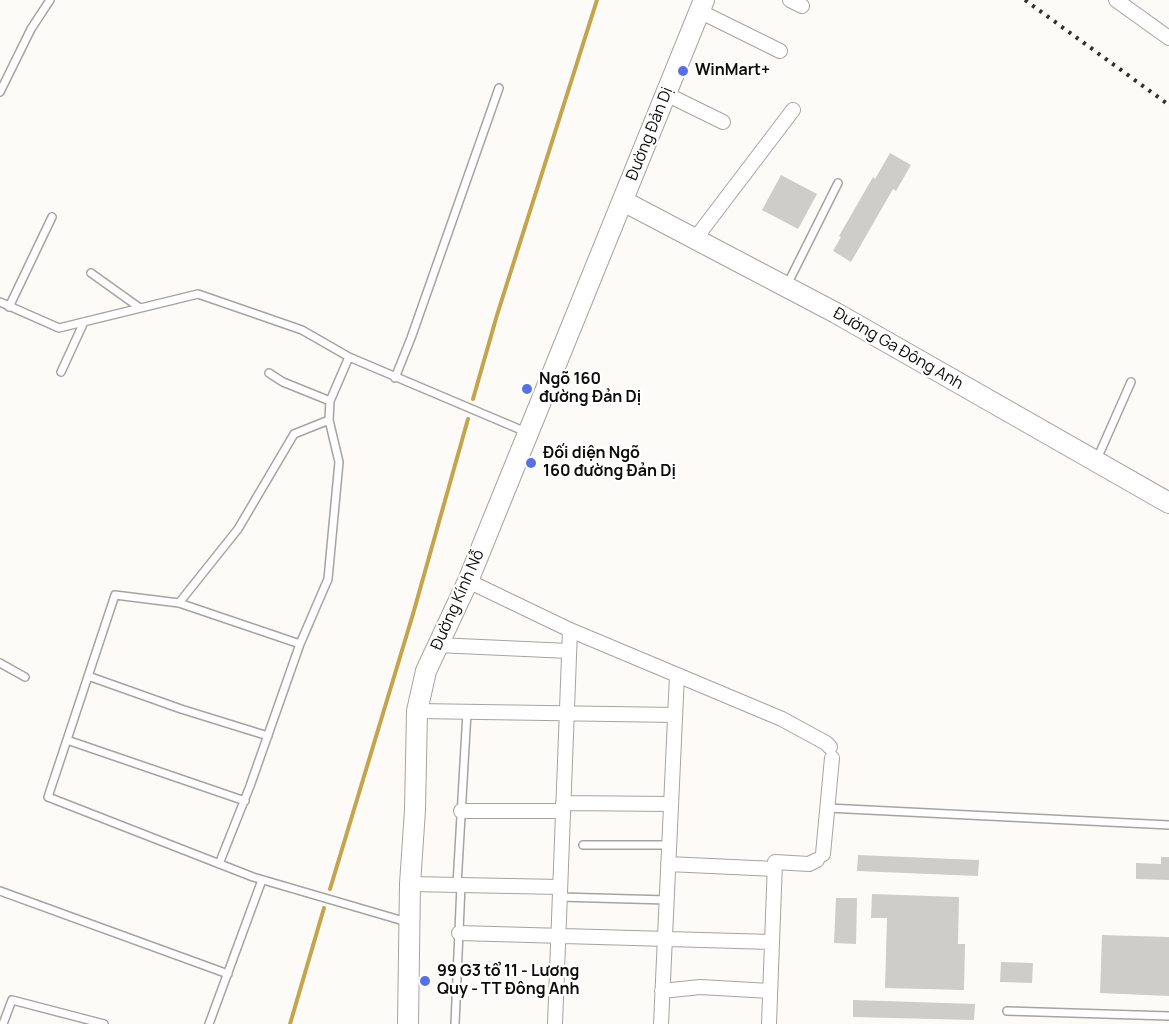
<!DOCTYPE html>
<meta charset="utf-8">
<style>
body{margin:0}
canvas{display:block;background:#fdfbf7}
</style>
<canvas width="1169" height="1024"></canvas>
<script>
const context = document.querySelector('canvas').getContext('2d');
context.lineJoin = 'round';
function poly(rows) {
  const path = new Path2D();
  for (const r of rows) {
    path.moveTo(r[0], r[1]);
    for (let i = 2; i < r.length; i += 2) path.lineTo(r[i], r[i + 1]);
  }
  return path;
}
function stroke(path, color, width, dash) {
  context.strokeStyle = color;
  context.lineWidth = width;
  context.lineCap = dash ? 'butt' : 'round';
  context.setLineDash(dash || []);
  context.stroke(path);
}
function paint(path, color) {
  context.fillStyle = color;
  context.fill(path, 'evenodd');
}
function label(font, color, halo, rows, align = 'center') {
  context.font = font + ' Manrope,sans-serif';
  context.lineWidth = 4.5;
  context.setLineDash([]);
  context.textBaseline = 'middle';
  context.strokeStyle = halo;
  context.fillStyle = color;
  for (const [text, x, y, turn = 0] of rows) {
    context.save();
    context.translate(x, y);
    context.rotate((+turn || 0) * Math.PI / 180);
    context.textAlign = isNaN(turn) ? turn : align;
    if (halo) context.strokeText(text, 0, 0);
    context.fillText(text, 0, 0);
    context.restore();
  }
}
const stream = poly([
 [473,399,497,315,597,0],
 [330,889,413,614,468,419],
 [290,1024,324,908]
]);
const building = poly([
 [890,153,911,165,896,191,893,189,851,262,833,251,841,237,839,236,873,177,875,179],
 [781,175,817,194,798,229,762,210],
 [858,855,979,860,978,876,857,871],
 [1161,857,1169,857,1169,880,1136,879,1136,863,1161,864],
 [872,894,959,897,958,944,965,944,964,990,885,988,887,918,871,918],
 [836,898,857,898,856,944,834,943],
 [1102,935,1169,937,1169,996,1100,993],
 [1001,962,1033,963,1032,983,1000,982],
 [853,1000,975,1004,974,1020,853,1017]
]);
const lane = poly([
 [0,92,31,29,50,0],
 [91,273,140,308],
 [787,285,838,183],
 [0,302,59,328,198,294,302,330,349,357,526,432],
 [9,307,52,217],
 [61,372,84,322],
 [269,373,283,382,330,401,329,420],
 [395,378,411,338,499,88],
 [330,401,349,357],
 [1097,459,1131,382],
 [179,603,238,529,294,434,329,420,339,462,328,579,300,644,179,603,115,595,48,797,253,877,407,922],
 [0,663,25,677],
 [88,676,181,709,268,736],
 [67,740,245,801],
 [828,808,1169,825],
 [583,845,669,845],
 [219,864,250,786,300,644],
 [457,885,467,712],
 [0,891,228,974],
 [560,897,667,900],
 [1007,1011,1169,1016],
 [3,1024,12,1000,104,1024],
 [209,1024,262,880],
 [455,1024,461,885]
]);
const street = poly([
 [790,0,802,6],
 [1116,0,1169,38],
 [699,11,780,51],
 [666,94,723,122],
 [695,239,793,110],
 [468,581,570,630,782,719,826,743,830,747],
 [437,645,569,651],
 [417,711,675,715],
 [563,803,671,804],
 [461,811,563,811],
 [823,854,832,758],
 [668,864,775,869],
 [410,884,560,887],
 [459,933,772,942],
 [662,991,700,987,770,991],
 [555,1024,570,630],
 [661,1024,677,675],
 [769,1024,775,862,809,864,817,860]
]);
const secondary = poly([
 [623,201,836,313,1169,503],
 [408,1024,410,884,415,810,417,711,426,671,468,581,704,0]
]);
const rail = poly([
 [1025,0,1169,105]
]);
const markers = [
 [683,71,6,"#5571e7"],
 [527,389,6,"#5571e7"],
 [531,463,6,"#5571e7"],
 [425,981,6,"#5571e7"]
];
const poiNames = [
 ["WinMart+",695,71],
 ["Ngõ 160",539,380],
 ["đường Đản Dị",539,398],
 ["Đối diện Ngõ",543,454],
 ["160 đường Đản Dị",543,472],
 ["99 G3 tổ 11 - Lương",437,972],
 ["Quy - TT Đông Anh",437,990]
];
const streetNames = [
 ["Đường Đản Dị",650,134,-68],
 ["Đường Ga Đông Anh",898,349,30],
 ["Đường Kính Nỗ",458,600,-66]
];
stroke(stream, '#c4a44c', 4);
paint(building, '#cfcdc9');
stroke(lane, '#a5a4a0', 10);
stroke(street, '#a5a4a0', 16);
stroke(secondary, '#a5a4a0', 22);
stroke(lane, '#fff', 7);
stroke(street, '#fff', 14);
stroke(secondary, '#fff', 20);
stroke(rail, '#302f2d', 4, [3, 6]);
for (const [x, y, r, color] of markers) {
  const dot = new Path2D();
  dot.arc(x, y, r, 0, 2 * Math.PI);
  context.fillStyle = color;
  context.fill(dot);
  stroke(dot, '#fff', 2);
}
label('bold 16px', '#0c0c0a', '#fff', poiNames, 'left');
label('16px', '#0c0c0a', '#fff', streetNames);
</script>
